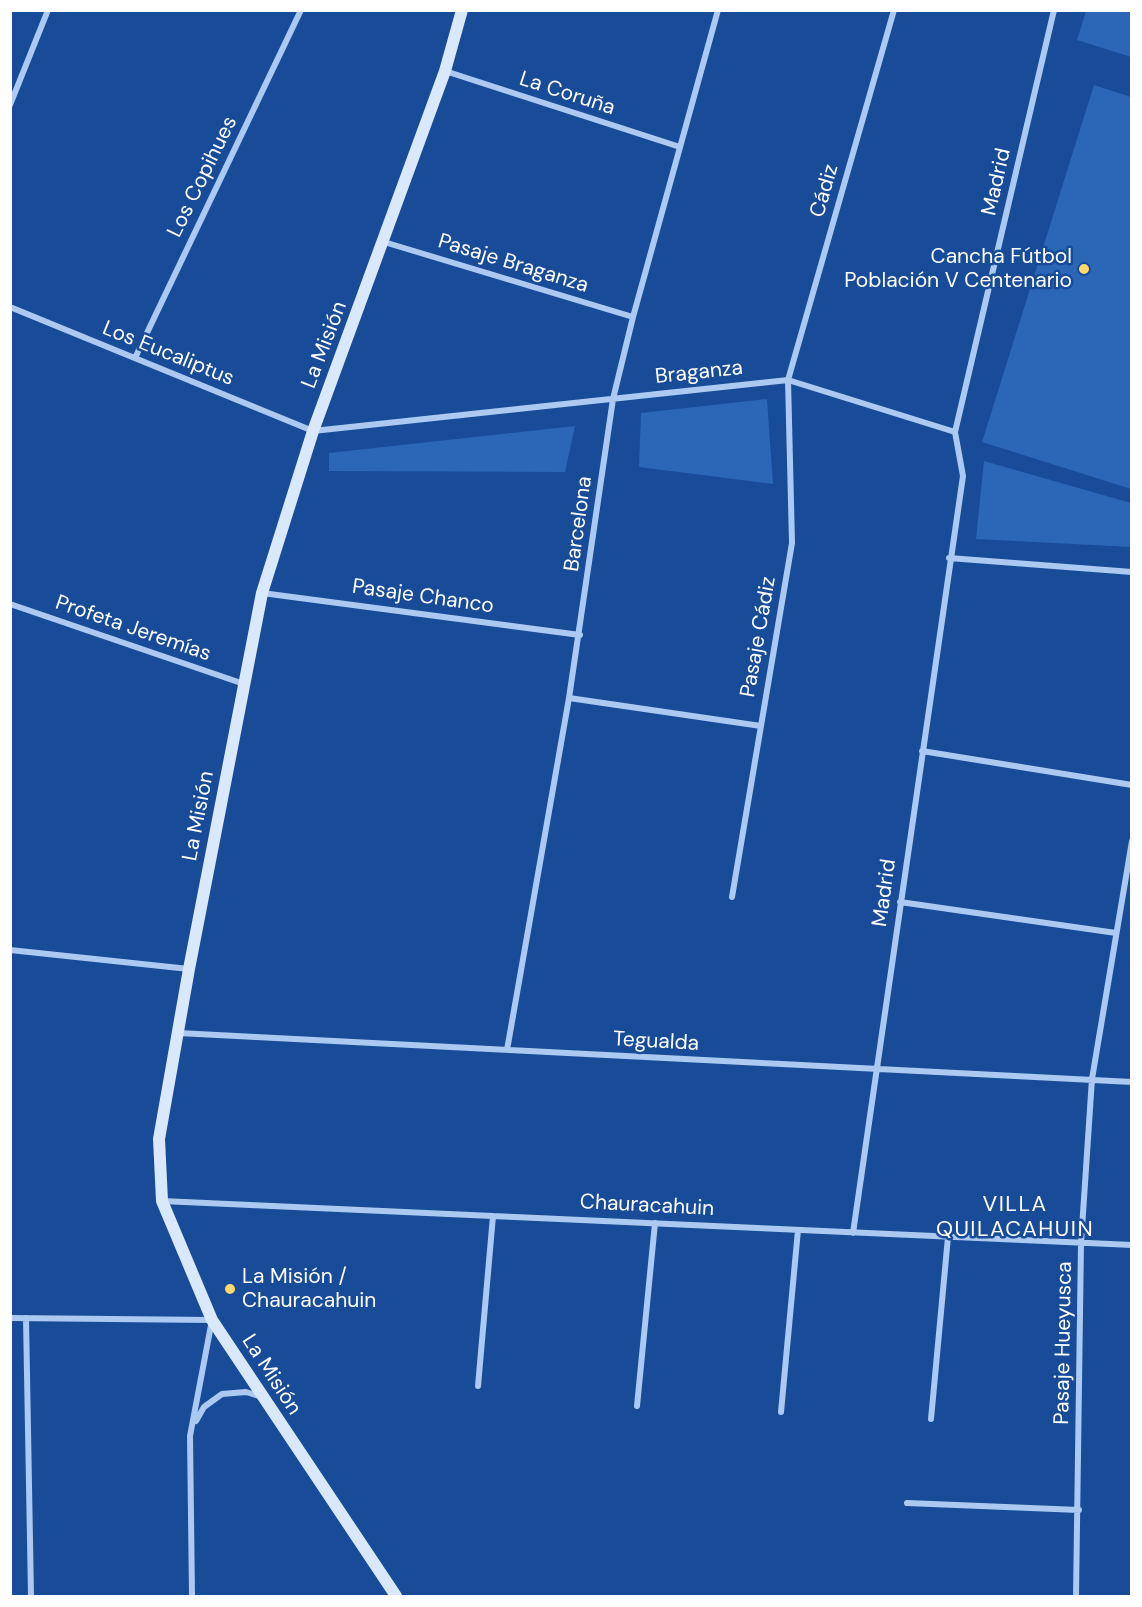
<!DOCTYPE html>
<meta charset="utf-8">
<style>
body{margin:0}
#map{position:relative;width:1142px;height:1607px;overflow:hidden;background:#184c98;font-family:"DM Sans",sans-serif}
canvas{display:block}
.frame{position:absolute;inset:0;border:12px solid #fff;pointer-events:none}
</style>
<div id="map">
<canvas width="1142" height="1607"></canvas>
<div class="frame"></div>
</div>
<script>
const context = document.querySelector('canvas').getContext('2d');
context.lineJoin = 'round';
function paint(path, color) {
  context.fillStyle = color;
  context.fill(path, 'evenodd');
}
function poly(rows) {
  const path = new Path2D();
  for (const r of rows) {
    path.moveTo(r[0], r[1]);
    for (let i = 2; i < r.length; i += 2) path.lineTo(r[i], r[i + 1]);
  }
  return path;
}
function stroke(path, color, width, dash) {
  context.strokeStyle = color;
  context.lineWidth = width;
  context.lineCap = dash ? 'butt' : 'round';
  context.setLineDash(dash || []);
  context.stroke(path);
}
function label(font, color, halo, rows, align = 'center') {
  context.font = font + ' "DM Sans",sans-serif';
  context.lineWidth = 5;
  context.setLineDash([]);
  context.textBaseline = 'middle';
  context.strokeStyle = halo;
  context.fillStyle = color;
  for (const [text, x, y, turn = 0] of rows) {
    context.save();
    context.translate(x, y);
    context.rotate((+turn || 0) * Math.PI / 180);
    context.textAlign = isNaN(turn) ? turn : align;
    if (halo) context.strokeText(text, 0, 0);
    context.fillText(text, 0, 0);
    context.restore();
  }
}
const green = poly([
 [1086,11,1131,11,1131,57,1077,40],
 [1094,85,1131,97,1131,489,982,442],
 [767,399,773,484,639,467,641,413],
 [575,426,565,472,329,471,329,453],
 [984,461,1131,503,1131,547,976,539]
]);
const street = poly([
 [445,71,680,147],
 [10,105,48,10],
 [384,242,633,317],
 [10,307,313,431,788,380,955,432,963,476,853,1233],
 [135,358,301,10],
 [955,432,1054,10],
 [949,558,1132,572],
 [262,593,580,635],
 [10,604,244,684],
 [569,698,761,726],
 [922,751,1132,785],
 [732,897,792,543,788,380,894,10],
 [900,902,1116,933],
 [10,950,189,969],
 [178,1033,1132,1082],
 [507,1050,569,698,613,399,633,317,718,10],
 [162,1201,1132,1245],
 [10,1318,212,1320,190,1436,192,1596],
 [26,1318,31,1596],
 [478,1386,493,1216],
 [637,1406,655,1223],
 [781,1412,798,1230],
 [931,1419,948,1237],
 [196,1421,204,1407,222,1394,246,1392,262,1397],
 [907,1503,1079,1510],
 [1076,1596,1081,1243,1092,1079,1132,841]
]);
const secondary = poly([
 [396,1596,212,1320,162,1201,159,1139,189,969,262,593,313,431,445,71,462,10]
]);
const markers = [
 [1084,269,6,"#ffd96c"],
 [230,1289,6,"#ffd96c"]
];
const streetNames = [
 ["La Coruña",567,94,18],
 ["Los Copihues",203,177,-64],
 ["Madrid",997,182,-77],
 ["Cádiz",825,191,-74],
 ["Pasaje Braganza",513,264,17],
 ["La Misión",325,345,-69],
 ["Los Eucaliptus",168,354,22],
 ["Braganza",699,373,-6],
 ["Barcelona",579,524,-82],
 ["Pasaje Chanco",423,597,8],
 ["Profeta Jeremías",133,629,19],
 ["Pasaje Cádiz",759,637,-80],
 ["La Misión",199,816,-79],
 ["Madrid",885,893,-82],
 ["Tegualda",656,1042,3],
 ["Chauracahuin",647,1206,3],
 ["Pasaje Hueyusca",1064,1343,-89],
 ["La Misión",271,1375,57]
];
const poiNames = [
 ["Cancha Fútbol",1072,257],
 ["Población V Centenario",1072,281],
 ["La Misión /",242,1277,"left"],
 ["Chauracahuin",242,1301,"left"]
];
const neighbourhoodNames = [
 ["VILLA",1015,1205],
 ["QUILACAHUIN",1015,1230]
];
paint(green, '#2c66b6');
stroke(street, '#acc9f1', 6);
stroke(secondary, '#dae8fc', 12);
for (const [x, y, r, color] of markers) {
  const dot = new Path2D();
  dot.arc(x, y, r, 0, 2 * Math.PI);
  context.fillStyle = color;
  context.fill(dot);
  stroke(dot, '#184c98', 2);
}
label('21px', '#fff', '#184c98', streetNames);
label('21px', '#fff', '#184c98', poiNames, 'right');
context.letterSpacing = '1.5px';
label('22px', '#fff', '#184c98', neighbourhoodNames);
context.letterSpacing = '0px';
</script>
